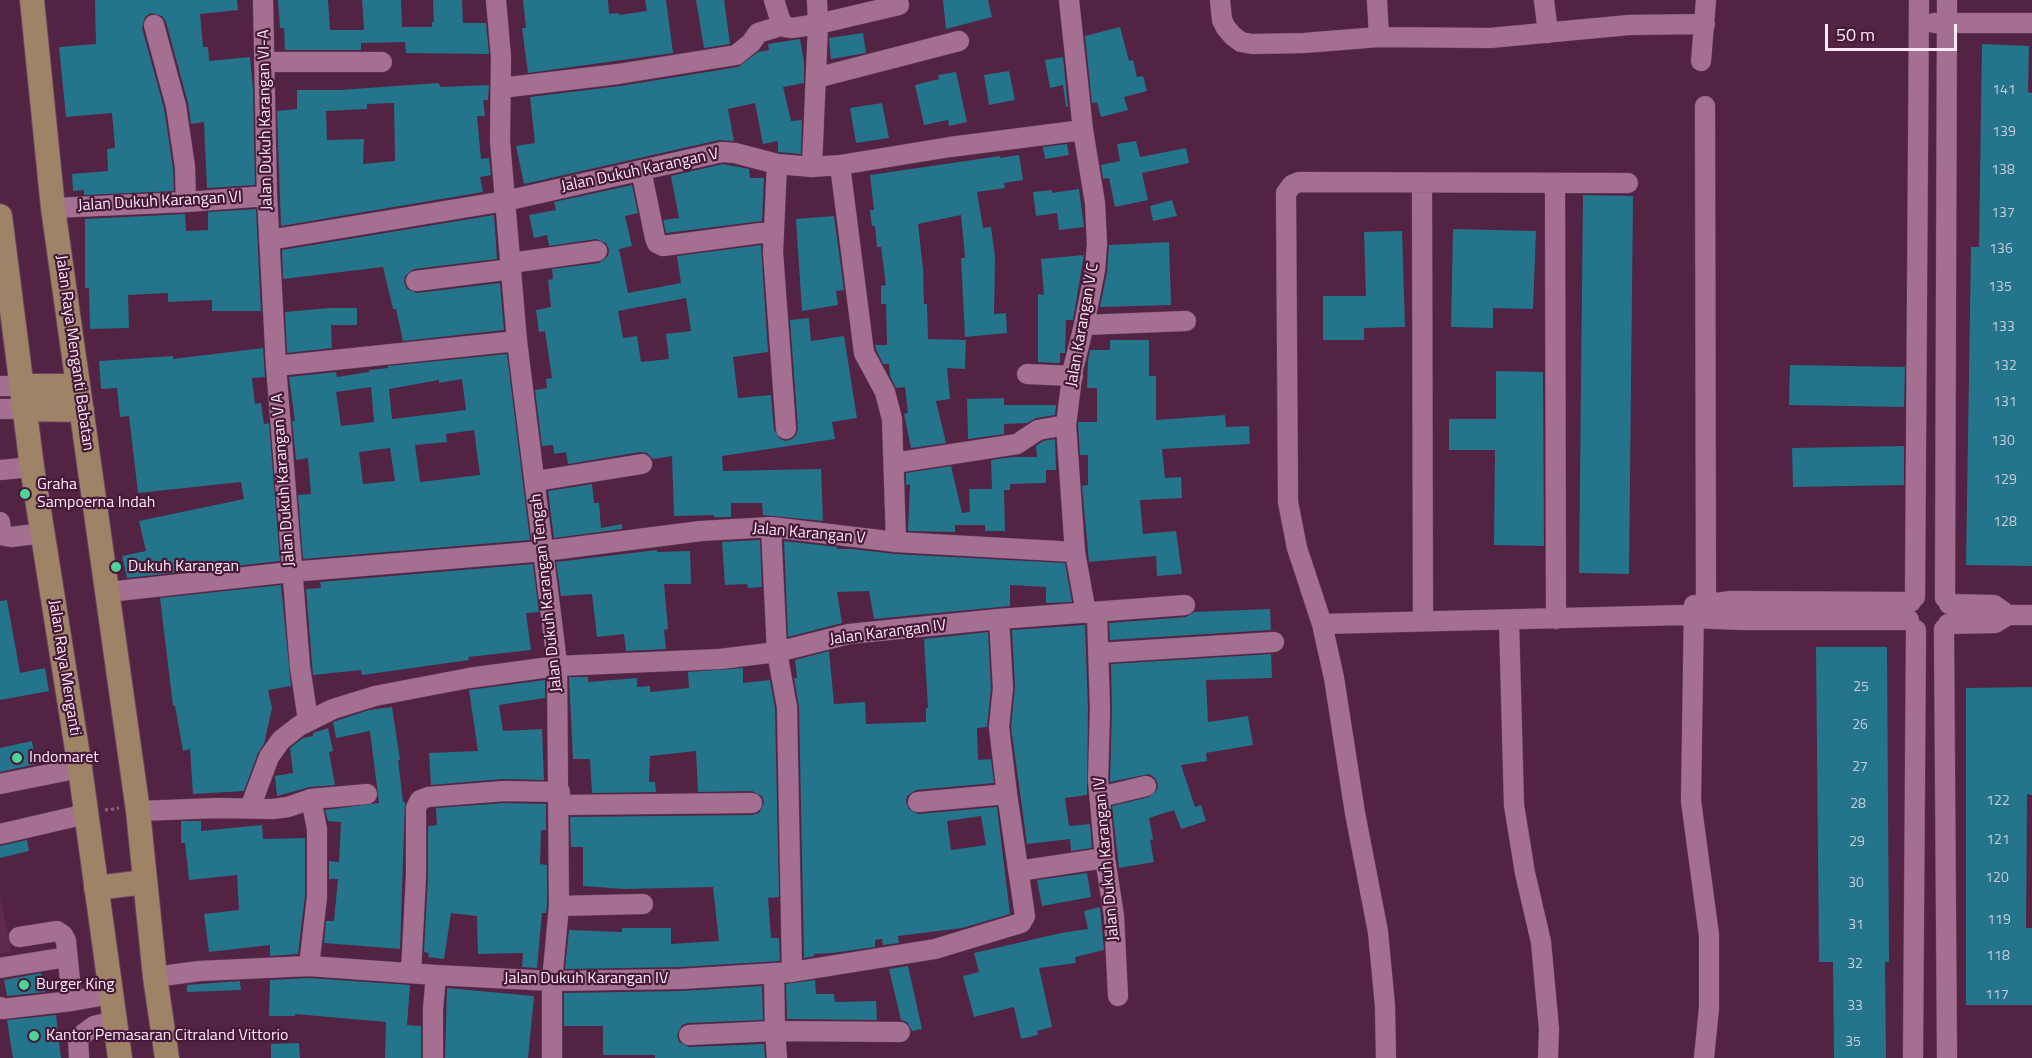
<!DOCTYPE html>
<style>
body{margin:0}
#map{position:relative;width:2032px;height:1058px;overflow:hidden;background:#522343;font-family:"Titillium Web",sans-serif}
canvas{display:block}
.scale{position:absolute;left:1825px;top:24px;width:132px;height:27px;box-sizing:border-box;border:3px solid #fce9f4;border-top:0;padding-left:8px;font-size:18px;line-height:21px;white-space:nowrap;color:#fce9f4;-webkit-text-stroke:4px #471939;paint-order:stroke}
</style>
<div id="map">
<canvas width="2032" height="1058"></canvas>
<div class="scale">50 m</div>
</div>
<script>
const context = document.querySelector('canvas').getContext('2d');
context.lineJoin = 'round';
function paint(path, color) {
  context.fillStyle = color;
  context.fill(path, 'evenodd');
}
function poly(rows) {
  const path = new Path2D();
  for (const r of rows) {
    path.moveTo(r[0], r[1]);
    for (let i = 2; i < r.length; i += 2) path.lineTo(r[i], r[i + 1]);
  }
  return path;
}
function stroke(path, color, width, dash) {
  context.strokeStyle = color;
  context.lineWidth = width;
  context.lineCap = dash ? 'butt' : 'round';
  context.setLineDash(dash || []);
  context.stroke(path);
}
function label(font, color, halo, rows, align = 'center') {
  context.font = font + ' "Titillium Web",sans-serif';
  context.lineWidth = 4.5;
  context.setLineDash([]);
  context.textBaseline = 'middle';
  context.strokeStyle = halo;
  context.fillStyle = color;
  for (const [text, x, y, turn = 0] of rows) {
    context.save();
    context.translate(x, y);
    context.rotate((+turn || 0) * Math.PI / 180);
    context.textAlign = isNaN(turn) ? turn : align;
    if (halo) context.strokeText(text, 0, 0);
    context.fillText(text, 0, 0);
    context.restore();
  }
}
const built = poly([
 [0,896,11,951,0,954]
]);
const building = poly([
 [95,0,237,0,238,10,200,14,203,47,208,47,209,61,250,57,253,89,255,185,207,188,204,122,191,124,188,103,166,22,162,16,151,13,145,17,142,28,164,108,173,168,174,191,84,195,84,190,73,191,72,174,108,171,107,149,115,148,112,113,66,117,59,47,96,44],
 [278,0,328,0,330,30,364,30,362,0,401,0,402,27,432,27,432,22,434,22,433,0,462,0,463,23,486,23,489,54,406,53,405,42,361,43,361,50,285,50,284,28,280,28],
 [523,0,608,0,609,14,619,13,619,15,647,11,645,0,666,0,673,53,528,73,522,28,526,28],
 [696,0,724,0,730,44,704,48],
 [943,0,988,0,992,17,946,29],
 [1120,27,1129,61,1133,60,1137,77,1143,76,1147,91,1124,97,1128,110,1101,117,1097,102,1092,103,1085,36],
 [863,33,866,53,831,59,829,38],
 [800,39,804,62,804,83,783,87,791,121,802,120,801,154,778,152,778,141,763,144,755,103,728,109,734,141,719,140,524,184,516,146,535,143,530,97,620,86,738,67,758,52,769,50,768,44],
 [1982,44,2029,46,2028,92,2032,93,2032,566,1966,565,1971,247,1979,247],
 [1063,57,1068,107,1066,107,1063,85,1050,88,1045,60],
 [1009,71,1015,100,989,105,984,75],
 [956,72,967,122,949,126,948,120,924,125,915,85,939,79,938,75],
 [439,83,440,87,489,85,488,100,483,100,485,116,477,116,481,159,489,158,491,175,480,177,483,192,281,226,277,111,297,109,297,90,339,90],
 [394,103,395,161,363,164,364,139,327,140,326,111,367,109,367,104],
 [882,103,889,138,856,143,850,108],
 [1136,141,1140,157,1186,148,1189,163,1142,173,1148,200,1115,207,1109,178,1103,179,1101,165,1120,161,1117,144],
 [1067,144,1069,155,1045,159,1043,147],
 [1019,155,1023,180,1004,183,1005,188,977,192,983,228,991,227,995,257,994,314,1006,313,1007,333,965,337,961,258,965,258,961,215,918,224,923,269,924,304,927,304,928,339,966,340,965,369,947,368,950,399,936,401,946,443,911,448,904,414,908,413,905,387,896,388,890,376,889,364,883,364,876,349,875,345,887,345,886,304,881,304,881,286,886,285,881,247,877,247,875,226,872,226,870,210,874,210,870,175,1000,156,1000,158],
 [723,164,749,169,750,178,764,178,762,221,666,233,663,220,679,218,671,176],
 [632,185,638,213,625,216,632,246,619,249,628,293,681,283,677,256,761,245,768,352,733,357,738,398,771,395,774,430,780,439,786,441,792,439,796,435,798,429,790,320,809,318,811,341,844,336,857,418,832,422,835,439,722,456,723,471,821,469,823,521,763,515,762,503,731,503,731,517,714,517,714,515,674,516,672,456,653,459,647,453,640,452,568,464,566,452,554,454,553,445,542,446,535,390,547,388,546,379,552,378,545,331,539,332,536,310,551,307,548,280,553,279,552,269,599,263,608,256,609,250,606,243,596,239,549,246,547,235,534,238,529,215,556,210,554,202],
 [686,298,691,331,666,334,669,359,641,362,637,336,623,338,618,311],
 [1079,189,1084,227,1059,230,1057,213,1036,216,1033,192,1052,190,1052,193],
 [1583,195,1633,196,1629,574,1579,573],
 [1172,200,1177,216,1153,221,1150,206],
 [256,209,261,311,212,311,212,300,168,302,168,293,128,295,129,328,90,329,89,288,85,288,85,219,185,214,186,231,208,230,208,212],
 [494,215,497,259,414,269,405,276,404,282,407,289,417,293,500,283,504,330,403,341,396,309,393,309,383,267,283,279,282,250],
 [834,216,844,290,836,291,838,305,802,311,796,219],
 [1453,229,1536,231,1533,309,1493,308,1493,328,1451,327],
 [1402,231,1405,327,1364,328,1364,340,1323,340,1323,296,1366,296,1364,232],
 [1169,242,1171,305,1100,307,1107,272,1109,245],
 [1084,255,1073,320,1066,320,1065,353,1060,353,1060,363,1038,362,1038,294,1044,295,1041,259],
 [329,308,357,308,357,325,331,325,332,348,287,353,285,312],
 [1110,340,1149,340,1149,376,1156,376,1156,420,1225,415,1226,427,1249,426,1250,444,1162,449,1165,478,1181,477,1182,498,1140,500,1143,534,1176,531,1182,574,1157,576,1156,556,1089,562,1082,486,1088,485,1088,455,1080,455,1078,425,1078,422,1097,422,1097,388,1087,388,1088,360,1090,350,1110,350],
 [263,348,265,377,252,378,255,404,261,403,264,424,269,423,280,561,127,578,122,556,146,551,139,521,244,499,241,482,138,493,129,416,120,417,117,388,101,389,99,361,173,356,173,359],
 [507,354,530,540,303,559,298,495,311,494,308,458,296,460,292,421,295,421,289,377,336,372,337,377,369,372,369,370,388,368,388,366],
 [462,379,466,410,392,419,389,389,439,380,439,383],
 [371,387,374,422,341,426,336,392],
 [474,430,480,475,420,482,415,445,447,442,446,434],
 [390,448,395,481,363,484,359,452],
 [1790,365,1905,367,1904,407,1789,405],
 [1496,371,1543,372,1544,546,1494,545,1495,450,1449,450,1449,419,1496,419],
 [1004,398,1004,405,1056,405,1055,415,1036,418,1027,423,1004,424,1004,434,968,439,967,399],
 [1055,439,1056,470,1046,470,1046,483,1010,484,1010,490,1004,490,1005,531,985,531,985,525,955,525,955,532,908,531,910,484,906,485,906,473,951,466,962,513,970,512,969,489,992,489,991,460,1013,457,1037,457,1036,446,1043,441],
 [1904,446,1904,485,1793,487,1792,448],
 [592,484,594,503,599,503,601,528,622,524,622,529,554,538,548,491],
 [760,540,762,587,748,588,747,584,725,585,722,542],
 [784,541,837,547,837,549,852,549,895,554,1065,563,1072,602,1046,603,1046,587,1010,585,1010,606,874,619,869,591,837,592,842,623,788,637],
 [657,550,657,552,690,551,691,584,664,584,668,629,664,630,666,649,626,651,624,634,597,637,592,594,561,596,556,562],
 [533,564,539,612,526,613,531,650,468,657,469,660,362,675,361,670,313,675,306,589,321,588,320,582],
 [281,585,291,686,268,690,272,708,264,744,258,753,244,791,193,794,190,749,183,751,175,706,173,706,160,598],
 [7,600,20,673,45,668,49,691,0,700,0,601],
 [1270,609,1271,630,1110,640,1109,623,1186,617,1194,612],
 [1085,625,1088,709,1087,795,1065,798,1069,826,1090,824,1092,848,1071,851,1070,839,1027,844,1011,727,1015,687,1012,630],
 [988,632,991,688,987,727,977,728,978,760,991,759,994,783,916,790,907,796,906,802,909,809,918,814,997,807,1010,914,962,928,898,936,899,943,883,945,882,939,875,940,875,947,832,953,814,954,814,956,804,958,799,707,794,678,797,678,795,660,829,651,834,704,865,702,866,724,926,722,926,708,928,708,924,639],
 [981,816,986,845,951,850,947,821],
 [1816,647,1887,647,1889,962,1885,962,1886,1058,1834,1058,1833,962,1819,962],
 [1271,654,1272,678,1206,680,1208,722,1248,716,1253,745,1206,753,1207,761,1181,765,1195,807,1201,805,1206,821,1181,829,1174,810,1149,818,1153,839,1150,840,1154,862,1119,868,1112,806,1149,797,1157,790,1158,784,1155,778,1149,774,1110,782,1112,709,1111,664],
 [743,668,743,683,770,680,775,708,779,897,768,898,771,938,779,938,780,961,681,967,565,969,569,930,622,932,622,928,671,928,671,944,719,941,713,887,624,889,583,886,583,847,571,847,570,817,752,815,759,813,764,803,762,796,752,791,698,792,696,751,650,756,649,782,655,782,656,792,592,793,590,759,573,759,569,677,588,677,588,682,637,678,637,687,650,686,650,692,689,688,688,672],
 [545,680,545,698,499,705,503,731,542,729,544,780,503,779,431,785,429,753,478,751,469,690],
 [2032,687,2032,795,2027,794,2026,928,2032,928,2032,1005,1966,1005,1966,688],
 [392,707,400,760,398,760,403,802,405,802,400,949,324,943,326,921,334,921,338,879,329,879,329,861,339,862,341,822,328,821,325,810,379,803,370,731,336,738,333,722,369,710],
 [328,728,333,751,329,752,335,785,310,787,277,796,275,776,293,773,290,748,303,738,313,736,313,733],
 [32,741,36,764,0,772,0,748],
 [504,803,546,804,546,830,541,830,540,864,547,865,547,905,546,913,542,913,537,968,522,967,523,953,478,954,477,916,451,913,444,959,428,957,429,953,424,952,428,876,428,826,437,825,436,808],
 [181,821,201,821,201,831,262,825,263,839,305,838,305,896,298,954,270,956,270,945,209,952,204,914,239,910,237,875,189,880,185,843,181,843],
 [27,840,29,851,0,858,0,846],
 [1087,873,1091,897,1042,906,1037,880],
 [1100,907,1104,950,1075,957,1076,963,1039,968,1052,1027,1037,1031,1038,1035,1021,1039,1014,1007,974,1017,963,976,979,972,974,953,1061,933,1088,929,1084,911],
 [908,966,922,1029,912,1031,907,1022,901,1020,889,969],
 [41,973,45,992,7,996,4,980],
 [309,978,410,985,407,1025,421,1026,421,1058,385,1058,386,1022,295,1014,295,1016,269,1016,270,980],
 [815,980,816,994,834,994,835,1002,876,1001,877,1020,787,1019,786,984],
 [240,981,241,990,187,992,187,985],
 [762,986,763,1020,688,1023,682,1025,677,1035,679,1042,689,1047,764,1044,765,1058,655,1058,655,1055,603,1055,603,1026,564,1026,564,993,681,991],
 [447,988,534,996,528,1058,445,1058],
 [56,1015,61,1058,13,1058,7,1020],
 [299,1043,300,1058,271,1058,271,1044]
]);
const path = poly([
 [105,810,119,808]
]);
const minor = poly([
 [263,0,267,196,276,366,300,667,308,720],
 [496,0,501,57,500,141,517,341,557,663,559,906,552,981,552,1058],
 [774,0,780,19,785,27,792,28,818,24,812,167],
 [817,0,818,24,899,5],
 [1069,0,1083,130,1095,203,1097,244,1095,270,1084,325,1073,369,1066,425,1075,552,1086,613],
 [1220,0,1222,20,1226,28,1233,36,1241,42,1252,44,1304,43,1379,37,1490,38,1629,25,1705,24],
 [1377,0,1379,37],
 [1544,0,1548,33],
 [1934,23,2032,23],
 [154,25,176,106,185,167,186,202],
 [1701,61,1706,0],
 [264,62,382,62],
 [816,78,959,41],
 [501,88,618,74,736,55,751,43,758,33,784,25],
 [777,164,773,252,786,429],
 [840,165,864,353,885,392,892,419,896,542],
 [641,170,655,238,657,243,663,246,761,233,774,234],
 [1422,184,1423,621],
 [1555,184,1556,619],
 [53,208,186,202,267,196],
 [269,240,505,201,722,152,735,153,777,164,812,167,840,165,950,147,1083,130],
 [511,263,597,251],
 [416,281,512,269],
 [1084,325,1186,321],
 [276,366,517,341],
 [1027,374,1073,376],
 [0,386,21,386],
 [0,409,24,409],
 [894,463,1017,444,1038,430,1066,425],
 [0,470,32,467],
 [536,481,642,464],
 [0,522,1,530,5,536,11,537,43,533],
 [771,527,777,652,787,707,792,972],
 [108,592,291,572,544,551,701,531,771,527,896,542,1075,552],
 [1915,597,1919,0],
 [1945,598,1947,0],
 [1694,605,1691,801,1709,935,1709,1008,1704,1058],
 [1694,606,1731,601,1911,602],
 [1097,613,1100,709,1098,780,1105,858,1114,916,1118,996],
 [2008,615,2032,615],
 [1704,618,1706,603,1705,106],
 [1509,620,1514,805,1525,873,1541,942,1549,1029,1548,1058],
 [1322,624,1683,615,1692,618,1743,620,1909,620],
 [1948,624,1995,623,2008,615,1994,605,1949,604],
 [1944,629,1947,1058],
 [1099,653,1274,642],
 [0,784,80,768],
 [1100,797,1146,786],
 [918,802,1007,794],
 [560,805,752,803],
 [250,808,269,757,281,740,299,726,333,709,375,696,469,678,557,666,720,659,777,652,849,634,999,619,1185,605],
 [138,811,219,808,273,809,288,807,311,799,367,794],
 [0,834,86,814],
 [1018,871,1105,858],
 [559,906,643,904],
 [19,937,57,931,63,935,66,941,72,1001,111,994],
 [309,966,317,897,317,829,311,799],
 [0,968,67,957],
 [411,973,416,875,416,808,420,800,428,797,504,791,560,792],
 [155,977,199,971,309,966,436,975,552,981,681,979,792,972,935,949,1021,923,1025,916,1007,794,999,727,1003,688,999,619],
 [0,1007,2,1009,72,1001],
 [689,1035,775,1031,774,973],
 [79,1058,78,1038,94,1026,114,1021],
 [433,1058,433,1009,436,975],
 [777,1058,775,1031,900,1032],
 [1386,1058,1385,1006,1378,932,1355,813,1334,678,1322,624,1297,548,1288,502,1286,193,1292,185,1299,182,1628,183],
 [1913,1058,1916,630]
]);
const major = poly([
 [32,0,53,208,138,811,155,977,167,1058],
 [0,216,32,467,80,768,120,1058],
 [21,386,78,386],
 [24,409,82,410],
 [96,888,145,882]
]);
const markers = [
 [25,494,6,"#4ed399"],
 [116,567,6,"#4ed399"],
 [17,758,6,"#4ed399"],
 [24,985,6,"#4ed399"],
 [34,1036,6,"#4ed399"]
];
const numberNames = [
 ["141",2004,91],
 ["139",2004,133],
 ["138",2003,171],
 ["137",2003,214],
 ["136",2001,250],
 ["135",2000,288],
 ["133",2003,328],
 ["132",2005,367],
 ["131",2005,403],
 ["130",2003,442],
 ["129",2005,481],
 ["128",2005,523],
 ["25",1861,688],
 ["26",1860,726],
 ["27",1860,768],
 ["122",1998,802],
 ["28",1858,805],
 ["121",1998,841],
 ["29",1857,843],
 ["120",1997,879],
 ["30",1856,884],
 ["119",1999,921],
 ["31",1856,926],
 ["118",1998,957],
 ["32",1855,965],
 ["117",1997,996],
 ["33",1855,1007],
 ["35",1853,1043]
];
const streetNames = [
 ["Jalan Dukuh Karangan VI-A",266,120,-91],
 ["Jalan Dukuh Karangan V",640,171,-12],
 ["Jalan Dukuh Karangan VI",160,202,-3],
 ["Jalan Karangan V C",1083,325,-80],
 ["Jalan Raya Menganti Babatan",74,353,82],
 ["Jalan Dukuh Karangan V A",284,480,-94],
 ["Jalan Karangan V",809,534,5],
 ["Jalan Dukuh Karangan Tengah",547,593,-96],
 ["Jalan Karangan IV",888,633,-7],
 ["Jalan Raya Menganti",64,668,81],
 ["Jalan Dukuh Karangan IV",1107,859,-95],
 ["Jalan Dukuh Karangan IV",586,979]
];
const poiNames = [
 ["Graha",37,485],
 ["Sampoerna Indah",37,503],
 ["Dukuh Karangan",128,567],
 ["Indomaret",29,758],
 ["Burger King",36,985],
 ["Kantor Pemasaran Citraland Vittorio",46,1036]
];
paint(built, '#602b4f');
paint(building, '#24748b');
stroke(minor, '#69435f', 21);
stroke(major, '#69435f', 26);
stroke(path, '#8d6780', 3, [3, 3]);
stroke(minor, '#a56f92', 20);
stroke(major, '#9e8366', 24);
for (const [x, y, r, color] of markers) {
  const dot = new Path2D();
  dot.arc(x, y, r, 0, 2 * Math.PI);
  context.fillStyle = color;
  context.fill(dot);
  stroke(dot, '#471939', 2);
}
label('14px', '#c6ccda', null, numberNames);
label('16px', '#fce9f4', '#471939', streetNames);
label('16px', '#fce9f4', '#471939', poiNames, 'left');
</script>
